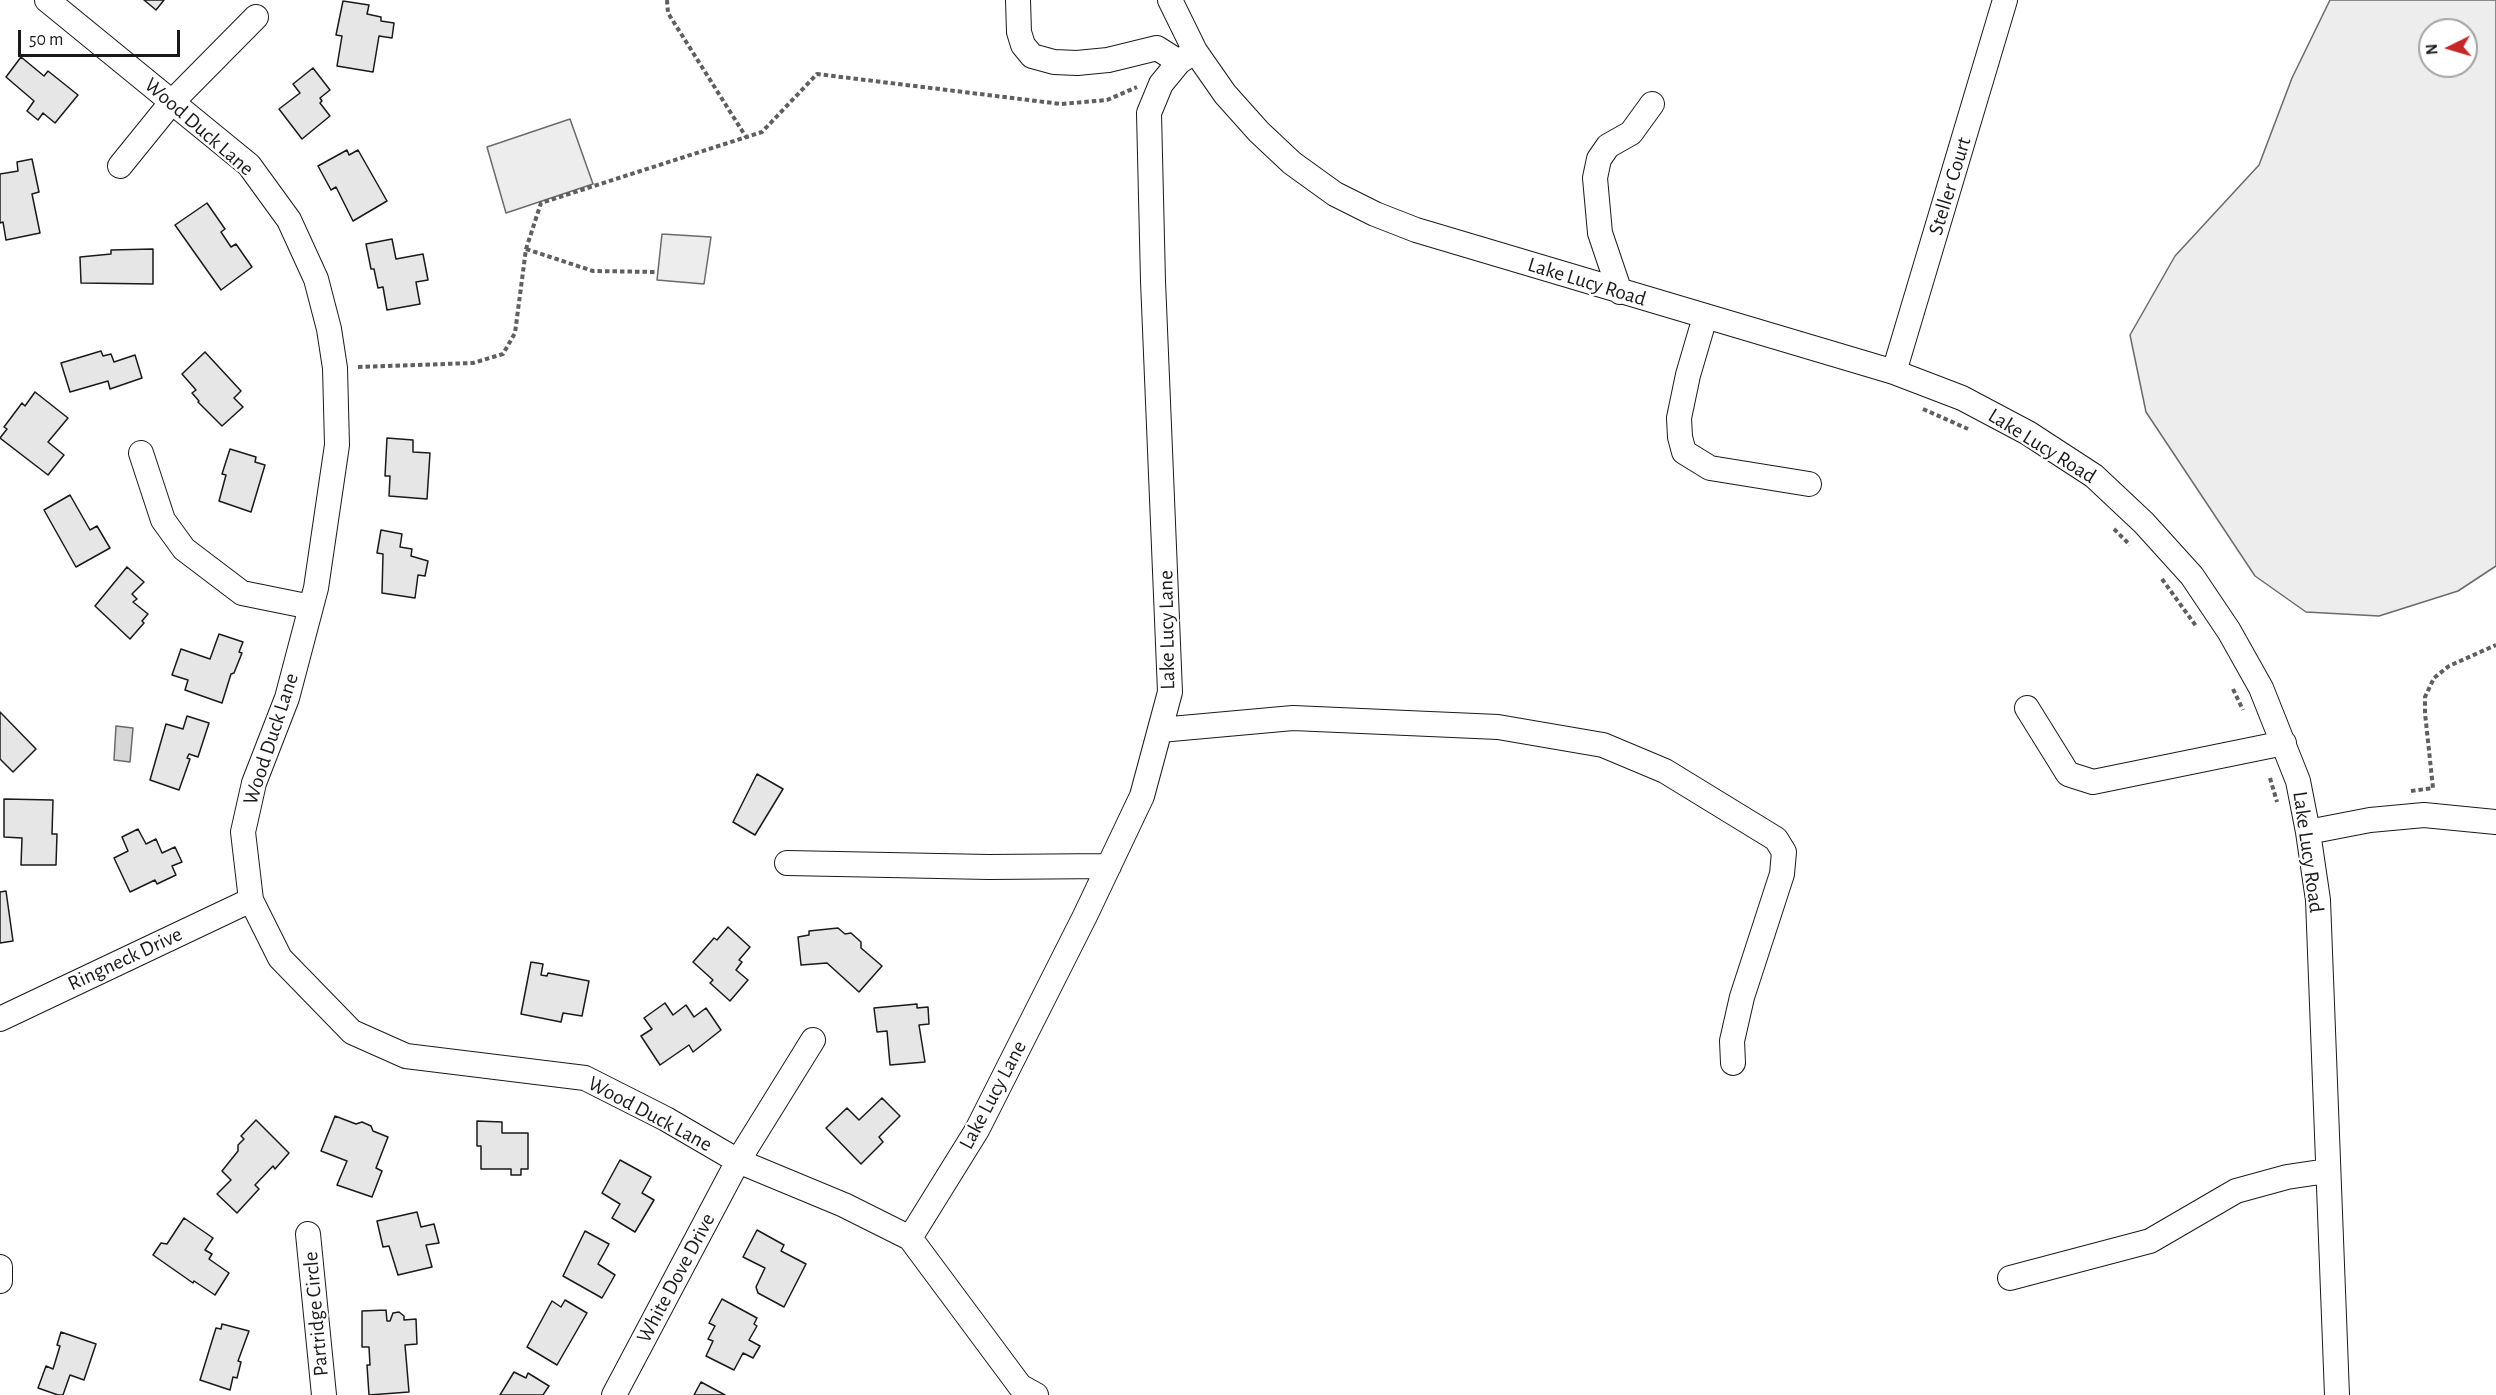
<!DOCTYPE html>
<style>
body{margin:0}
#map{position:relative;width:2496px;height:1395px;overflow:hidden;background:#fff;font-family:"Alegreya Sans",sans-serif}
canvas{display:block}
.north{position:absolute;left:2418px;top:18px;width:60px;height:60px;box-sizing:border-box;background:#fff;border:2px solid #a3a3a3;border-radius:50%;rotate:265deg;font-size:16px;font-weight:700;line-height:24px;text-align:center;color:#1a1a1a}
.north::after{content:'';display:block;margin:auto;width:21px;height:27px;background:#c62828;clip-path:polygon(50% 0,100% 100%,50% 72%,0 100%)}
.scale{position:absolute;left:18px;top:30px;width:162px;height:27px;box-sizing:border-box;border:3px solid #1a1a1a;border-top:0;padding-left:8px;font-size:18px;line-height:21px;white-space:nowrap;color:#1a1a1a;-webkit-text-stroke:4px #fff;paint-order:stroke}
</style>
<div id="map">
<canvas width="2496" height="1395"></canvas>
<div class="north">N</div>
<div class="scale">50 m</div>
</div>
<script>
const context = document.querySelector('canvas').getContext('2d');
context.lineJoin = 'round';
function paint(path, color) {
  context.fillStyle = color;
  context.fill(path, 'evenodd');
}
function poly(rows) {
  const path = new Path2D();
  for (const r of rows) {
    path.moveTo(r[0], r[1]);
    for (let i = 2; i < r.length; i += 2) path.lineTo(r[i], r[i + 1]);
  }
  return path;
}
function stroke(path, color, width, dash) {
  context.strokeStyle = color;
  context.lineWidth = width;
  context.lineCap = dash ? 'butt' : 'round';
  context.setLineDash(dash || []);
  context.stroke(path);
}
function label(font, color, halo, rows, align = 'center') {
  context.font = font + ' "Alegreya Sans",sans-serif';
  context.lineWidth = 4.5;
  context.setLineDash([]);
  context.textBaseline = 'middle';
  context.strokeStyle = halo;
  context.fillStyle = color;
  for (const [text, x, y, turn = 0] of rows) {
    context.save();
    context.translate(x, y);
    context.rotate((+turn || 0) * Math.PI / 180);
    context.textAlign = isNaN(turn) ? turn : align;
    if (halo) context.strokeText(text, 0, 0);
    context.fillText(text, 0, 0);
    context.restore();
  }
}
const green = poly([
 [2330,0,2496,0,2496,566,2458,591,2379,616,2306,612,2255,576,2146,412,2130,335,2175,256,2259,165,2292,78,2330,0],
 [2430,30,2466,30,2466,66,2430,66,2430,30],
 [570,119,593,184,506,213,487,147,570,119],
 [662,234,711,237,704,284,657,280,662,234]
]);
const water = poly([
 [116,726,133,728,130,762,114,760,116,726]
]);
const building = poly([
 [144,0,164,0,156,10,144,0],
 [343,1,369,5,367,14,381,17,381,21,394,23,392,38,379,36,373,72,337,66,342,36,336,35,343,1],
 [21,57,44,76,48,71,78,95,55,123,43,113,38,120,27,111,34,101,6,77,21,57],
 [313,68,330,90,320,98,322,101,320,103,330,116,302,139,279,109,300,93,293,84,313,68],
 [347,150,349,155,358,150,387,201,353,221,336,187,331,190,318,166,347,150],
 [32,159,39,192,32,194,40,233,6,240,3,222,0,223,0,174,18,171,17,162,32,159],
 [207,203,225,229,221,232,231,247,236,244,252,267,221,290,175,225,207,203],
 [392,239,396,259,423,254,428,280,416,282,420,304,387,310,383,287,378,288,374,269,371,269,366,244,392,239],
 [153,249,153,284,81,283,80,257,111,254,111,250,153,249],
 [101,351,103,356,111,354,114,362,135,355,142,378,110,389,108,381,70,392,61,363,101,351],
 [205,352,241,391,234,398,243,407,222,426,198,402,199,401,192,393,196,390,182,374,205,352],
 [35,392,68,418,48,442,64,455,48,475,0,438,7,429,4,427,22,403,25,406,35,392],
 [387,438,413,440,413,452,430,453,427,499,389,496,390,476,385,476,387,438],
 [230,449,256,457,255,462,265,465,251,512,219,501,226,475,222,474,230,449],
 [70,495,90,530,97,526,110,548,76,567,44,510,70,495],
 [381,530,402,534,400,547,412,549,411,556,428,561,425,576,418,575,415,598,382,593,383,554,377,553,381,530],
 [127,567,144,582,132,594,137,599,133,602,148,614,142,621,144,623,130,639,95,606,127,567],
 [219,634,243,642,239,652,242,653,234,673,231,674,222,703,185,690,188,680,172,675,181,649,210,659,219,634],
 [0,712,36,749,13,772,0,759,0,712],
 [187,716,209,723,198,757,189,754,187,758,190,759,179,790,150,780,166,724,183,729,187,716],
 [757,774,783,789,755,835,733,822,757,774],
 [4,799,53,800,52,834,57,834,56,865,21,865,22,838,4,837,4,799],
 [138,829,146,844,156,839,162,853,175,847,182,862,172,866,176,875,157,884,155,880,130,892,114,858,128,851,122,837,138,829],
 [6,891,13,941,0,943,0,892,6,891],
 [728,927,750,947,739,960,742,962,736,970,748,980,730,1001,710,983,713,980,693,962,714,938,717,940,728,927],
 [838,928,845,934,851,933,861,942,861,948,882,966,859,992,827,963,801,965,798,937,809,935,809,931,838,928],
 [531,962,543,964,541,975,547,976,548,973,589,981,582,1016,563,1013,561,1022,521,1014,531,962],
 [665,1003,673,1015,686,1005,694,1017,706,1008,721,1030,693,1052,689,1045,660,1065,641,1036,652,1029,644,1018,665,1003],
 [917,1004,917,1008,928,1007,929,1024,919,1025,925,1062,890,1065,887,1031,877,1032,874,1008,917,1004],
 [882,1098,900,1116,879,1137,883,1142,861,1164,826,1128,847,1108,859,1120,882,1098],
 [335,1116,356,1124,362,1122,371,1126,373,1131,388,1137,376,1168,382,1171,372,1197,337,1185,347,1161,321,1151,335,1116],
 [256,1120,289,1153,275,1169,273,1166,255,1185,259,1189,237,1213,217,1194,231,1180,222,1171,238,1151,238,1145,244,1139,241,1136,256,1120],
 [477,1121,502,1122,502,1133,528,1133,528,1169,521,1169,521,1175,511,1175,511,1169,481,1169,481,1146,477,1146,477,1121],
 [620,1160,651,1177,642,1193,654,1200,635,1232,612,1218,620,1204,602,1193,620,1160],
 [417,1212,421,1227,434,1224,439,1243,426,1245,432,1267,398,1275,389,1246,383,1247,377,1221,417,1212],
 [184,1218,213,1238,205,1250,212,1254,209,1259,229,1273,215,1295,194,1281,193,1283,153,1255,161,1243,167,1244,184,1218],
 [757,1230,784,1245,781,1251,806,1264,784,1307,758,1293,756,1287,765,1268,743,1257,757,1230],
 [585,1231,609,1244,598,1264,615,1275,602,1298,563,1276,585,1231],
 [722,1299,757,1318,754,1324,757,1326,749,1340,760,1346,753,1358,743,1353,734,1370,706,1356,713,1341,708,1339,715,1326,709,1323,722,1299],
 [565,1300,587,1313,557,1365,527,1347,552,1301,561,1307,565,1300],
 [386,1310,387,1321,390,1321,393,1313,399,1312,404,1316,404,1320,416,1319,417,1344,405,1345,409,1392,369,1395,367,1365,370,1365,369,1347,362,1347,362,1311,386,1310],
 [222,1324,249,1331,238,1361,241,1362,237,1378,233,1377,230,1390,200,1380,216,1328,221,1329,222,1324],
 [61,1332,96,1344,84,1380,70,1375,63,1395,58,1395,38,1388,46,1366,53,1369,60,1346,57,1345,61,1332],
 [514,1372,526,1378,528,1373,549,1386,543,1395,500,1395,514,1372],
 [701,1382,725,1395,694,1395,701,1382]
]);
const path = poly([
 [667,0,668,13,746,137],
 [526,249,593,271,657,272],
 [358,367,473,363,503,354,515,333,526,249,541,203,762,132,817,74,1061,104,1107,100,1137,87],
 [1923,409,1968,429],
 [2114,529,2130,545],
 [2162,579,2196,626],
 [2233,689,2243,710],
 [2270,778,2277,802],
 [2411,791,2433,788,2425,713,2425,697,2434,678,2449,666,2496,645]
]);
const minor = poly([
 [47,0,249,165,289,220,316,279,329,329,335,368,337,445,316,588,287,698,254,783,243,832,251,900,280,958,352,1032,406,1056,585,1078,666,1119,738,1161,844,1205,910,1238,1020,1386,1036,1395],
 [1018,0,1019,32,1023,45,1032,56,1054,62,1077,63,1108,60,1157,48,1179,62],
 [1170,0,1195,51,1225,94,1259,132,1292,163,1335,194,1375,214,1416,230,1894,372,1962,398,2028,433,2094,476,2144,523,2192,576,2229,631,2261,688,2298,781,2308,832,2318,900,2337,1395],
 [120,166,171,103,256,17],
 [1620,292,1600,233,1595,178,1599,159,1608,146,1631,133,1652,104],
 [1705,317,1688,375,1679,418,1680,437,1684,452,1710,468,1809,484],
 [1894,372,2005,0],
 [141,453,163,520,184,549,242,593,311,607],
 [2027,708,2068,774,2093,782,2284,743],
 [1160,730,1293,718,1498,727,1603,745,1665,771,1776,839,1784,852,1782,874,1742,997,1732,1041,1733,1063],
 [2308,832,2370,820,2424,815,2496,822],
 [787,863,989,867,1109,866],
 [0,1019,251,900],
 [308,1234,324,1395],
 [910,1238,977,1130,1085,916,1142,796,1170,692,1153,281,1149,113,1161,84,1179,62,1195,51],
 [0,1267,0,1281],
 [2010,1278,2150,1241,2236,1191,2287,1177,2327,1171],
 [614,1395,738,1161,813,1040]
]);
const streetNames = [
 ["Wood Duck Lane",199,127,41],
 ["Steller Court",1950,186,-73],
 ["Lake Lucy Road",1587,282,17],
 ["Lake Lucy Road",2042,446,32],
 ["Lake Lucy Lane",1167,630,-91],
 ["Wood Duck Lane",271,739,-72],
 ["Lake Lucy Road",2308,852,82],
 ["Ringneck Drive",125,959,-25],
 ["Lake Lucy Lane",993,1095,-62],
 ["Wood Duck Lane",650,1114,28],
 ["White Dove Drive",676,1278,-62],
 ["Partridge Circle",316,1314,-95]
];
paint(green, '#ededed');
stroke(green, '#6a6a6a', 1.5);
paint(water, '#d7d7d7');
stroke(water, '#6a6a6a', 1.5);
paint(building, '#e6e6e6');
stroke(building, '#1a1a1a', 1.5);
stroke(minor, '#1a1a1a', 26);
stroke(path, '#5f5f5f', 4, [4.5, 3]);
stroke(minor, '#fff', 24);
label('21px', '#1a1a1a', '#fff', streetNames);
</script>
